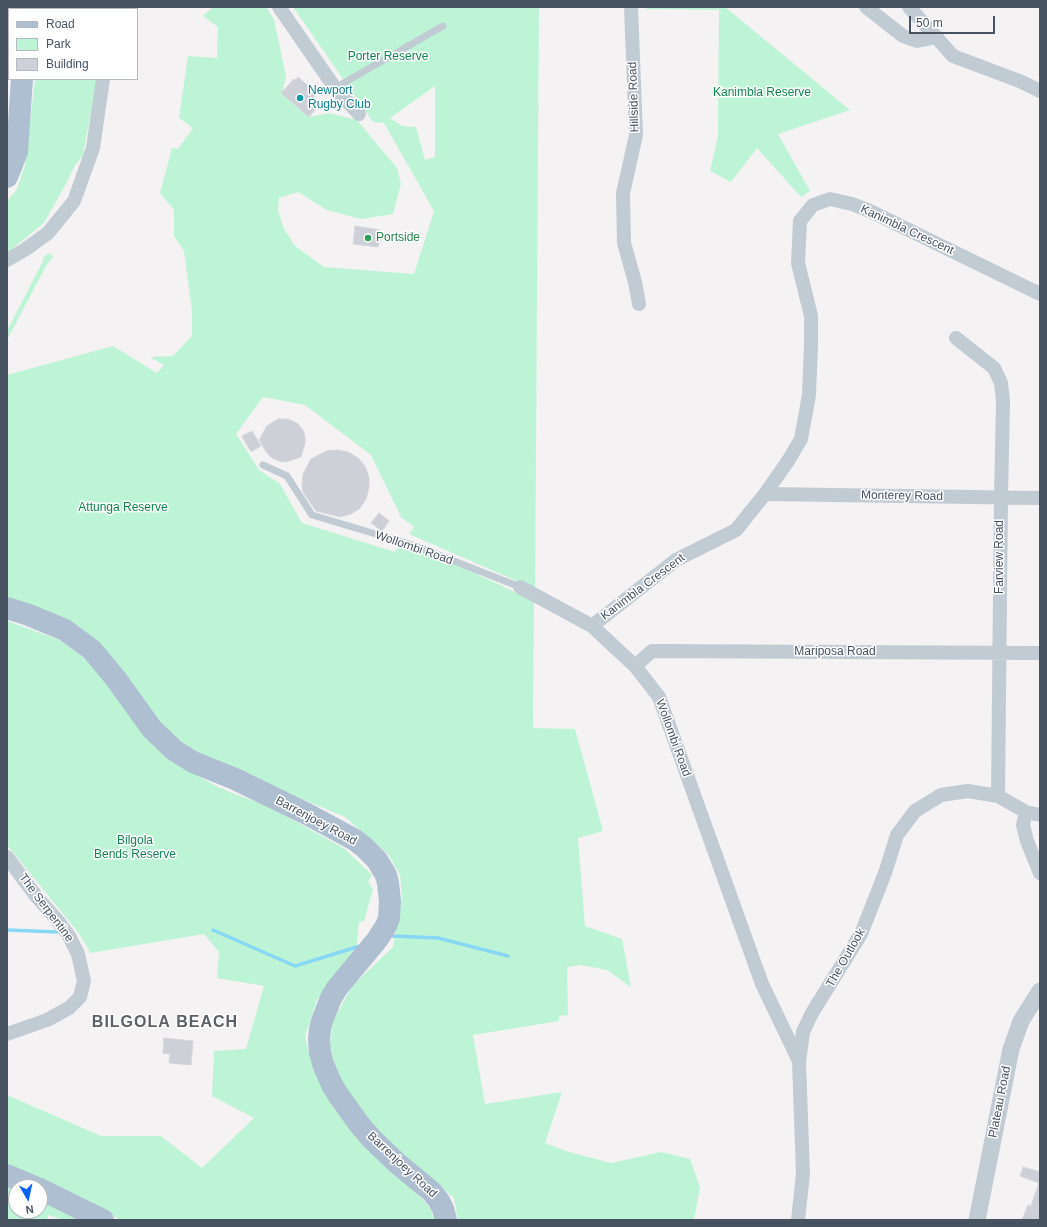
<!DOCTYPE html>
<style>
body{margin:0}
#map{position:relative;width:1047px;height:1227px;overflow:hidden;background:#f4f2f2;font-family:Helvetica,sans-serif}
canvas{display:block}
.frame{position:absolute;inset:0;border:8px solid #475361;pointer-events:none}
.legend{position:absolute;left:8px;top:8px;width:130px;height:72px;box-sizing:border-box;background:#fff;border:1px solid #b5bac0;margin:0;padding:5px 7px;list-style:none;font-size:12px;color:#475361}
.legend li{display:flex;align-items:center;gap:8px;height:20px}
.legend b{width:20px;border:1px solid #b5bac0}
.north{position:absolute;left:8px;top:1179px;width:40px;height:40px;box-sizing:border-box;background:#fff;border:1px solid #b5bac0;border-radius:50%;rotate:171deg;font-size:11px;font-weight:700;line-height:16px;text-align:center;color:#475361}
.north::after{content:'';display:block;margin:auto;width:14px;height:18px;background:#0861f7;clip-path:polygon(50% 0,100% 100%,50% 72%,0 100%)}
.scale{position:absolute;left:909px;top:16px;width:86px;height:18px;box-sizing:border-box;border:2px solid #475361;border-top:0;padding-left:5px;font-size:12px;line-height:14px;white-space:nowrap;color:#475361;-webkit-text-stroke:3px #fff;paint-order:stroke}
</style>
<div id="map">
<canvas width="1047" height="1227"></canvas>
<div class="frame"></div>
<ul class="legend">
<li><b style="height:5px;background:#afbfd2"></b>Road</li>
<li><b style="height:11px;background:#bef4d6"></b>Park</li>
<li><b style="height:11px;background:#cdd0d6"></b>Building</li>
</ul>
<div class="north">N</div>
<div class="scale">50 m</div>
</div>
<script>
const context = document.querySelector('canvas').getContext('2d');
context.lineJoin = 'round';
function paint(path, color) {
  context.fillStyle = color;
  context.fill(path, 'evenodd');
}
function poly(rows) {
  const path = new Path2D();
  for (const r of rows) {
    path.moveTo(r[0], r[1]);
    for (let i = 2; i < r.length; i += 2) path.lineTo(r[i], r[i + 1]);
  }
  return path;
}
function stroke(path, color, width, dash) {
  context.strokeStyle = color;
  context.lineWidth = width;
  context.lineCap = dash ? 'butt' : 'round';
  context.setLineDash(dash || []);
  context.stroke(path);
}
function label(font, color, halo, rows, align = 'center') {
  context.font = font + ' Helvetica,sans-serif';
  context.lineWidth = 3;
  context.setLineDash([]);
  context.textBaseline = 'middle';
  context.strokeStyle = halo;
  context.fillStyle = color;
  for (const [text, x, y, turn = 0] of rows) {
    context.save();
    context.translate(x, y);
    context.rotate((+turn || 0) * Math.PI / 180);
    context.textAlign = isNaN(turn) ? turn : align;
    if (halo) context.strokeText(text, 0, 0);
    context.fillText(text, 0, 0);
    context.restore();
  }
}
const green = poly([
 [49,7,108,7,108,9,49,9],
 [213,7,266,7,274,20,286,76,282,93,309,117,329,113,357,120,397,168,401,184,393,214,361,219,327,210,298,192,279,198,278,210,284,229,295,246,324,267,414,274,434,211,384,123,373,122,293,7,539,7,535,589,409,534,414,527,401,517,371,455,305,405,263,397,236,434,259,470,280,484,302,523,395,552,404,540,534,601,533,728,575,729,603,831,578,838,585,926,622,939,631,987,607,970,581,965,567,967,568,1015,559,1016,559,1021,473,1035,485,1104,562,1092,545,1143,569,1152,611,1163,661,1152,690,1159,700,1187,694,1220,458,1220,454,1198,377,1131,354,1107,337,1074,330,1044,333,1021,352,986,393,947,402,897,400,875,388,854,345,817,207,759,162,728,79,626,7,601,7,375,113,346,157,373,164,365,150,357,173,356,192,336,192,311,184,251,174,236,174,210,160,193,172,148,178,149,193,128,179,118,188,56,217,58,218,27,203,16],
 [435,86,435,157,425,160,416,127,402,126,390,118],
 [646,7,725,7,850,110,778,134,810,191,801,197,757,148,731,182,710,171,718,136,719,10,646,9],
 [35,79,97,79,83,155,74,167,68,180,44,223,7,253,7,201,17,189,25,165],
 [50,253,53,257,47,264,7,340,7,331,44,259,43,257],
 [7,621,62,641,93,665,155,746,202,778,216,786,232,793,268,806,345,849,372,875,368,882,373,889,364,921,359,922,356,950,317,1000,305,1036,312,1066,330,1098,362,1141,420,1196,431,1210,434,1220,121,1220,23,1172,7,1167,7,1095,101,1136,161,1136,202,1168,254,1118,212,1096,214,1051,246,1049,264,986,217,978,219,952,204,934,90,953,88,948,77,931,7,845],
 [7,1185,16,1188,16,1211,40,1211,40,1198,87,1220,63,1220,49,1215,46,1220,7,1220]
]);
const stream = poly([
 [7,930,58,932],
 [213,930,295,966,360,946],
 [392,936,438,938,508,956]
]);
const building = poly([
 [298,77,315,92,313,94,315,96,311,100,318,107,309,117,281,93,294,79,296,80,298,77],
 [355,226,380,230,378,247,353,244,355,226],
 [279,419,286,419,293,421,298,424,303,430,305,436,305,443,301,457,286,462,279,461,272,458,267,453,259,440,267,426,273,422,279,419],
 [252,431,261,446,251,452,242,436,252,431],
 [337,450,348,452,358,458,365,466,369,477,369,488,366,499,360,508,351,514,340,517,316,511,303,492,302,485,303,474,311,459,326,451,337,450],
 [379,513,389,521,382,531,371,523,379,513],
 [164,1038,193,1041,191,1065,169,1063,170,1054,163,1053,164,1038],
 [1023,1167,1040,1172,1040,1220,1022,1220,1028,1205,1031,1206,1039,1183,1020,1176,1023,1167]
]);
const service = poly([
 [335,88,443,26],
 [263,465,287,476,312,515,416,546,520,587]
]);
const minor = poly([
 [279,7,335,88,359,114],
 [631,7,636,135,623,193,624,243,635,282,639,304],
 [866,7,903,36,917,41,937,37],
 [909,7,953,56,1022,82,1040,91],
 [114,9,115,7],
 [7,260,26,249,48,233,74,201,93,148,103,79],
 [956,338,994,368,1001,383,1003,401,1001,498,998,796],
 [765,494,1040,498],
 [520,587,592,626,635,666,659,697,762,984,799,1061],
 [592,626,676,560,736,530,765,494,788,461,801,439,809,395,811,345,811,316,798,263,800,221,813,205,830,199,852,204,870,211,1040,294],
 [635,666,652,651,1040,653],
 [1026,812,1023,825,1027,841,1040,873],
 [7,857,36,896,58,921,69,936,78,954,84,981,80,997,69,1008,47,1020,7,1034],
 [798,1220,803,1174,799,1062,803,1032,812,1013,861,934,885,873,897,835,915,811,941,795,968,791,998,796,1026,812,1040,815]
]);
const tertiary = poly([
 [977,1220,1011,1049,1021,1021,1040,991]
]);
const primary = poly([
 [35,9,36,7],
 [7,177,17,152,22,79],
 [7,608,29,615,65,630,92,650,116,679,152,729,174,750,193,762,235,779,307,814,355,840,364,847,377,860,386,875,388,883,390,901,389,918,386,926,377,940,337,988,331,998,322,1021,320,1029,319,1040,320,1052,323,1064,332,1085,339,1096,359,1124,371,1138,397,1163,432,1192,439,1201,443,1209,446,1220],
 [7,1175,35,1187],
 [40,1189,103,1220]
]);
const markers = [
 [300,98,4,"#0f9aa8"],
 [368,238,4,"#2e9e5b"]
];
const parkNames = [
 ["Porter Reserve",388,57],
 ["Kanimbla Reserve",762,93],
 ["Attunga Reserve",123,508],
 ["Bilgola",135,841],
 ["Bends Reserve",135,855]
];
const cultureNames = [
 ["Newport",308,91],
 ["Rugby Club",308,105]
];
const streetNames = [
 ["Hillside Road",634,97,-92],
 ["Kanimbla Crescent",907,230,25],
 ["Monterey Road",902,496,1],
 ["Wollombi Road",414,548,19],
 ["Farview Road",1000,557,-90],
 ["Kanimbla Crescent",643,587,-37],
 ["Mariposa Road",835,652],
 ["Wollombi Road",673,738,70],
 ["Barrenjoey Road",316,821,28],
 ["The Serpentine",46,908,53],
 ["The Outlook",846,958,-60],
 ["Plateau Road",1000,1102,-79],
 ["Barrenjoey Road",402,1165,43]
];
const leisureNames = [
 ["Portside",376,238]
];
const districtNames = [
 ["BILGOLA BEACH",165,1023]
];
paint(green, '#bef4d6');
stroke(stream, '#87d7f5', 3.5);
paint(building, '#cdd0d6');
stroke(building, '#d5d7dd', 1);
stroke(service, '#c1cbd4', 7);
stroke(minor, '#c1cbd4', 14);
stroke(tertiary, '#c1cbd4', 17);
stroke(primary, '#afbfd2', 22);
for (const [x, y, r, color] of markers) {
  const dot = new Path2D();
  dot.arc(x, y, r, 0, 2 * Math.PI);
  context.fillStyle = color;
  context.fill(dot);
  stroke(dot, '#fff', 1.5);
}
label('12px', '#0f8652', '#fff', parkNames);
label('12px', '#0d838f', '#fff', cultureNames, 'left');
label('12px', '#475361', '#fff', streetNames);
label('12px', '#27864d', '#fff', leisureNames, 'left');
context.letterSpacing = '1px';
label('bold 16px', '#5d6167', '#fff', districtNames);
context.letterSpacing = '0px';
</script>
